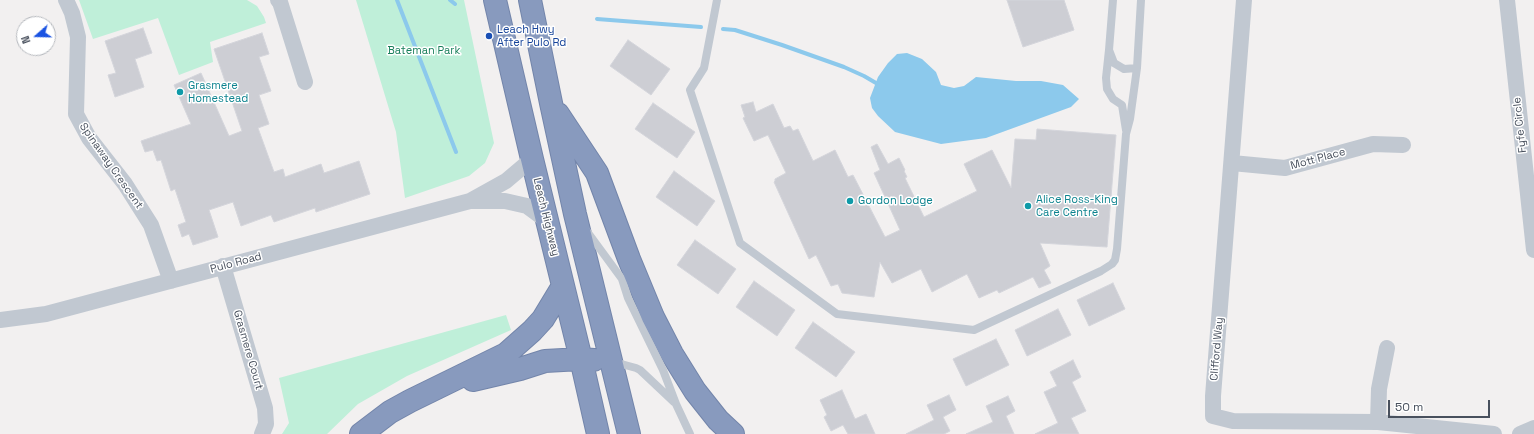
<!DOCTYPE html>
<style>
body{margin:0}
#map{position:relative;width:1534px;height:434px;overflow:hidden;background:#f2f0f0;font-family:"Space Grotesk",sans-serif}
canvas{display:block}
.north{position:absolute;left:16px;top:16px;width:40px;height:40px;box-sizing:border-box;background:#fff;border:1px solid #b6b9be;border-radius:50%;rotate:250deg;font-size:11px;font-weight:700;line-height:16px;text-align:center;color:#48505d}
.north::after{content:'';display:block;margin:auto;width:14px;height:18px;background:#1a53e2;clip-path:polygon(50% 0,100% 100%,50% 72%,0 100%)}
.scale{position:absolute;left:1388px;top:400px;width:102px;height:18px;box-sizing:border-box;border:2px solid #48505d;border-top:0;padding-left:5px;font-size:12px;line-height:14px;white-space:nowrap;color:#48505d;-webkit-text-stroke:3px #fff;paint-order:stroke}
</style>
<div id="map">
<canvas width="1534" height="434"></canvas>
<div class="north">N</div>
<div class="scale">50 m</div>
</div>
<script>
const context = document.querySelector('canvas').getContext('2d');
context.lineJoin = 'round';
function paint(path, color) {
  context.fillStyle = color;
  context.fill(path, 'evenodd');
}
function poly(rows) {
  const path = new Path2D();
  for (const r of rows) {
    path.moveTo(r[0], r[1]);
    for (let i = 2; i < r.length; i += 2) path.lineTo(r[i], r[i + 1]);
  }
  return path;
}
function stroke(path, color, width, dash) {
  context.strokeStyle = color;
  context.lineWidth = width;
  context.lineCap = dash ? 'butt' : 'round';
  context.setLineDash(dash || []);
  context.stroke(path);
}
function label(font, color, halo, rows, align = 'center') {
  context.font = font + ' "Space Grotesk",sans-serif';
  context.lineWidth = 3;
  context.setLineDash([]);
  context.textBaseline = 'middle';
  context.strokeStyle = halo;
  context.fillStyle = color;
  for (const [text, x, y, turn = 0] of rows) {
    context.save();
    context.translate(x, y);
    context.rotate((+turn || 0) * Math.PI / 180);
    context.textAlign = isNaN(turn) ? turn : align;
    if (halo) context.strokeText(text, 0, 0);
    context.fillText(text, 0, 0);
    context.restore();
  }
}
const green = poly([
 [79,0,247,0,257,6,264,17,266,23,210,42,213,62,179,75,158,18,93,39],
 [356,0,464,0,494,143,485,163,469,176,405,198,396,132],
 [506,315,511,330,407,376,358,404,327,434,282,434,289,423,279,378]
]);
const water = poly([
 [907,53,922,59,936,72,941,85,954,88,964,86,976,77,1016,81,1041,81,1063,85,1079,99,1071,107,986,138,941,144,895,132,878,116,872,108,870,98,878,77,888,63,897,54]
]);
const stream = poly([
 [397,0,456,152],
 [450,0,455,4],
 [597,19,701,27],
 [723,29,735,30,782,45,844,67,864,76,876,83]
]);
const building = poly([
 [1007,0,1064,0,1074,30,1023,47,1007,0],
 [143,28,152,53,135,59,144,87,115,97,108,75,116,73,105,41,143,28],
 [262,33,269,54,259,57,271,91,259,95,269,124,258,128,274,172,283,169,285,177,321,164,324,173,359,161,370,194,316,212,315,208,274,222,271,215,241,226,233,202,209,210,218,237,193,245,189,234,182,237,178,225,186,222,175,189,171,191,161,160,157,161,153,150,145,152,141,141,191,124,174,85,201,73,229,136,242,131,214,49,262,33],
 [628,40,670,69,651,95,610,66,628,40],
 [753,102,756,112,773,104,784,128,790,126,793,131,798,129,813,161,835,150,848,177,853,175,885,237,900,230,874,173,880,170,871,147,877,144,888,164,899,158,905,170,904,171,907,177,905,178,924,217,977,191,964,164,992,150,1011,188,1015,139,1036,140,1037,129,1116,135,1107,247,1040,243,1050,266,1044,270,1051,283,1039,288,1033,277,999,293,997,290,979,298,967,274,932,292,921,269,892,283,880,262,874,297,842,293,838,284,831,286,816,255,809,259,774,182,775,181,775,179,786,173,768,135,754,141,743,118,745,117,741,105,753,102],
 [653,103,695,132,677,158,635,129,653,103],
 [674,171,715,201,697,226,656,197,674,171],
 [695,240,736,269,718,294,677,265,695,240],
 [754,281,795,310,777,336,736,307,754,281],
 [1113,283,1125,309,1089,326,1077,300,1113,283],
 [1058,309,1071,335,1027,356,1015,330,1058,309],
 [813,322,855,352,836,377,795,348,813,322],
 [996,339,1009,365,966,386,953,359,996,339],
 [1073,360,1081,377,1072,382,1086,411,1071,418,1079,434,1035,434,1058,423,1044,392,1057,386,1050,372,1073,360],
 [842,390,855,419,866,414,875,434,848,434,843,425,831,431,824,417,827,415,820,400,842,390],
 [949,395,956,410,943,417,950,431,944,434,906,434,934,420,927,405,949,395],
 [1008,396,1015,411,1006,416,1014,434,966,434,993,422,986,406,1008,396]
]);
const lane = poly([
 [717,0,704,68,690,90,740,243,837,314,974,330,1101,271,1112,264,1115,260,1117,249,1126,134,1130,119,1137,68,1141,0],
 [1113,0,1109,50,1114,63,1124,69,1137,68],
 [1109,50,1106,78,1107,89,1113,99,1122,105,1126,130],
 [586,230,622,279,628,298,663,370,676,404,690,434],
 [614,362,636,368,640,370,674,402]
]);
const street = poly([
 [66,0,72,13,78,37,76,114,89,138,125,184,151,225,171,281],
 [278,0,280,2,305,82],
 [1244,0,1213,396,1213,416,1233,421,1378,422,1494,434],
 [1507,0,1534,250],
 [1232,163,1285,168,1373,144,1403,145],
 [472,201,505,201,527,206,546,220],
 [223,266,265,408,266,424,262,434],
 [0,320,46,314,470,201,506,181,532,159],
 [1378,422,1379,389,1387,348],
 [1520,434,1534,428]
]);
const highway = poly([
 [495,0,532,159,581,359,598,434],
 [530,0,551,103,575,214,629,434],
 [558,114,597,173,629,259,653,317,672,354,695,391,718,420,733,434],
 [473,380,520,369,545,361,581,359,594,360],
 [361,434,390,412,410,401,506,354,532,331,543,319,563,286]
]);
const markers = [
 [489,36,4,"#1a4fb4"],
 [180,92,4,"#0f9aa8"],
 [850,201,4,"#0f9aa8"],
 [1028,206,4,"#0f9aa8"]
];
const transitNames = [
 ["Leach Hwy",497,30],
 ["After Pulo Rd",497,43]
];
const parkNames = [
 ["Bateman Park",424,51]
];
const cultureNames = [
 ["Grasmere",188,86],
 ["Homestead",188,99],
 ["Alice Ross-King",1036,200],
 ["Care Centre",1036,213],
 ["Gordon Lodge",858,201]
];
const streetNames = [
 ["Fyfe Circle",1520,125,-96],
 ["Mott Place",1318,159,-15],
 ["Spinaway Crescent",111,166,55],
 ["Leach Highway",546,217,76],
 ["Pulo Road",236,263,-15],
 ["Clifford Way",1217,349,-85],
 ["Grasmere Court",248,350,74]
];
paint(green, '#bfefd9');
paint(water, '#8cc9ec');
stroke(stream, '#8cc9ec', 4);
paint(building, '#cdced4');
stroke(building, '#d4d5db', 1);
stroke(highway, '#7385aa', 24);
stroke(lane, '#c1c8d1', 8);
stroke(street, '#c1c8d1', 16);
stroke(highway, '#889abe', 22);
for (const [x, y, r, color] of markers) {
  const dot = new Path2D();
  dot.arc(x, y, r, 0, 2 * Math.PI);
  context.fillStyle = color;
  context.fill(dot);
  stroke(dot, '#fff', 1.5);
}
label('11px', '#164399', '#fff', transitNames, 'left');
label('11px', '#187f5b', '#fff', parkNames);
label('11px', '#0d838f', '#fff', cultureNames, 'left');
label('11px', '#48505d', '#fff', streetNames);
</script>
